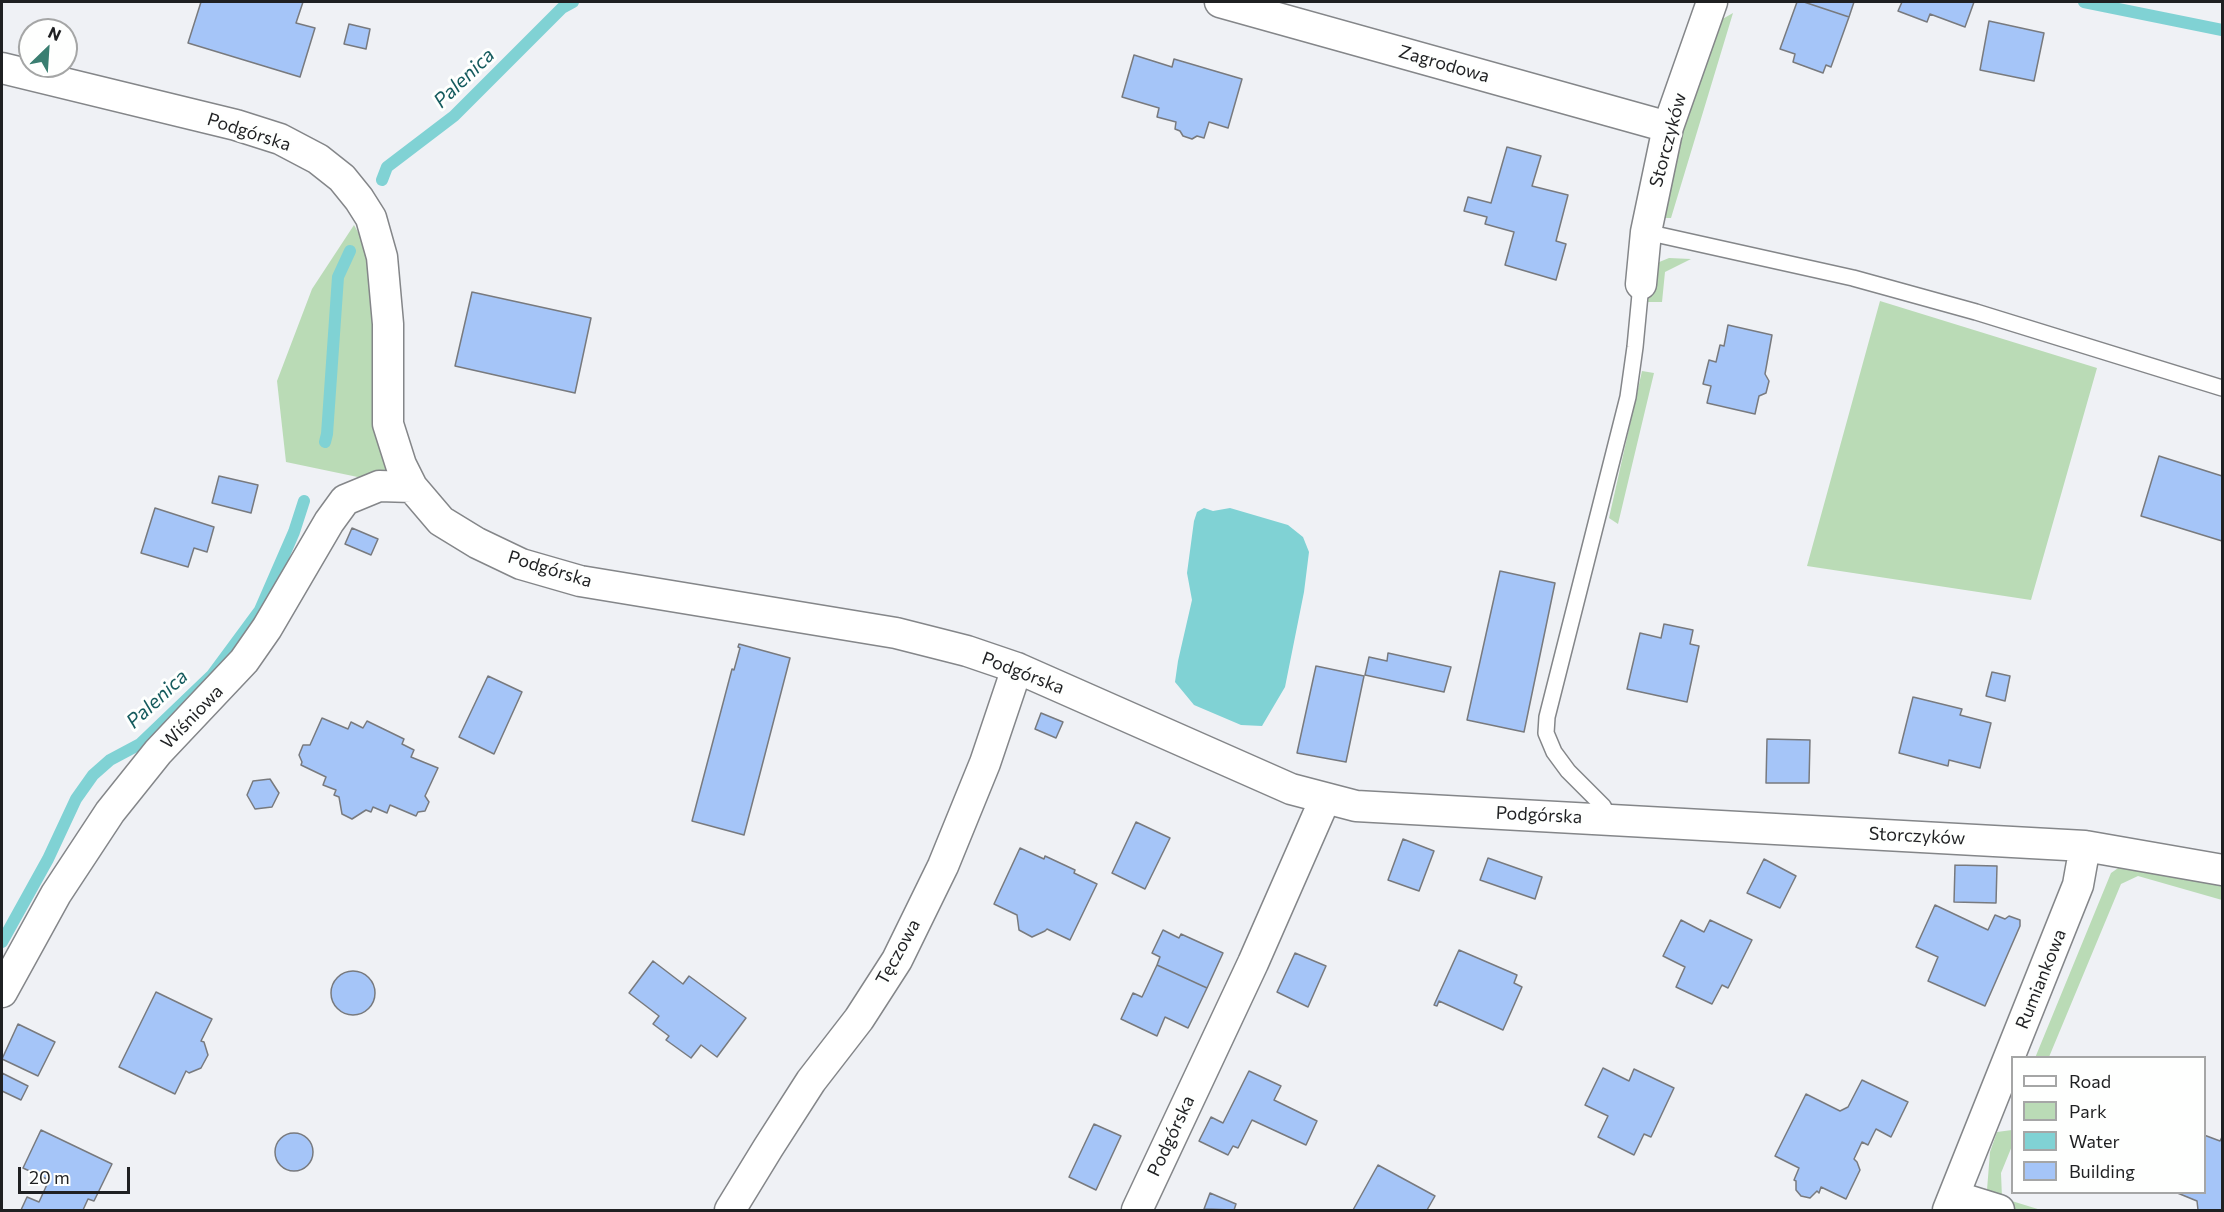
<!DOCTYPE html>
<meta charset="utf-8">
<style>
body{margin:0}
#map{position:relative;width:2224px;height:1212px;overflow:hidden;background:#eff1f5;font-family:Commissioner,sans-serif}
canvas{display:block}
.frame{position:absolute;inset:0;border:3px solid #1f2022;pointer-events:none}
.legend{position:absolute;left:2011px;top:1056px;width:195px;height:138px;box-sizing:border-box;background:#fefffe;border:2px solid #a5a6a6;margin:0;padding:8px 10px;list-style:none;font-size:18px;color:#1f2022}
.legend li{display:flex;align-items:center;gap:12px;height:30px}
.legend b{width:30px;border:2px solid #a5a6a6}
.north{position:absolute;left:18px;top:18px;width:60px;height:60px;box-sizing:border-box;background:#fefffe;border:2px solid #a5a6a6;border-radius:50%;rotate:25deg;font-size:16px;font-weight:700;line-height:24px;text-align:center;color:#1f2022}
.north::after{content:'';display:block;margin:auto;width:21px;height:27px;background:#3a7e71;clip-path:polygon(50% 0,100% 100%,50% 72%,0 100%)}
.scale{position:absolute;left:18px;top:1167px;width:112px;height:27px;box-sizing:border-box;border:3px solid #1f2022;border-top:0;padding-left:8px;font-size:18px;line-height:21px;white-space:nowrap;color:#1f2022;-webkit-text-stroke:4px #fefffe;paint-order:stroke}
</style>
<div id="map">
<canvas width="2224" height="1212"></canvas>
<div class="frame"></div>
<ul class="legend">
<li><b style="height:8px;background:#fff"></b>Road</li>
<li><b style="height:16px;background:#badbb6"></b>Park</li>
<li><b style="height:16px;background:#80d2d4"></b>Water</li>
<li><b style="height:16px;background:#a5c5f8"></b>Building</li>
</ul>
<div class="north">N</div>
<div class="scale">20 m</div>
</div>
<script>
const context = document.querySelector('canvas').getContext('2d');
context.lineJoin = 'round';
function paint(path, color) {
  context.fillStyle = color;
  context.fill(path, 'evenodd');
}
function poly(rows) {
  const path = new Path2D();
  for (const r of rows) {
    if (r.length === 3) {
      path.moveTo(r[0] + r[2], r[1]);
      path.arc(r[0], r[1], r[2], 0, 2 * Math.PI);
      continue;
    }
    path.moveTo(r[0], r[1]);
    for (let i = 2; i < r.length; i += 2) path.lineTo(r[i], r[i + 1]);
  }
  return path;
}
function stroke(path, color, width, dash) {
  context.strokeStyle = color;
  context.lineWidth = width;
  context.lineCap = dash ? 'butt' : 'round';
  context.setLineDash(dash || []);
  context.stroke(path);
}
function label(font, color, halo, rows, align = 'center') {
  context.font = font + ' Commissioner,sans-serif';
  context.lineWidth = 6;
  context.setLineDash([]);
  context.textBaseline = 'middle';
  context.strokeStyle = halo;
  context.fillStyle = color;
  for (const [text, x, y, turn = 0] of rows) {
    context.save();
    context.translate(x, y);
    context.rotate((+turn || 0) * Math.PI / 180);
    context.textAlign = isNaN(turn) ? turn : align;
    if (halo) context.strokeText(text, 0, 0);
    context.fillText(text, 0, 0);
    context.restore();
  }
}
const green = poly([
 [1733,13,1671,218,1657,218,1709,37,1719,21],
 [354,225,372,257,396,478,372,480,286,462,277,381,312,289],
 [1669,258,1691,259,1665,272,1662,302,1648,302,1652,265],
 [1880,301,2097,368,2031,600,1807,566],
 [1642,371,1654,373,1618,524,1609,518],
 [2124,864,2222,884,2222,900,2138,876,2121,884,2049,1057,2035,1058,2111,873],
 [2012,1130,2012,1146,2001,1173,2002,1198,2041,1210,2018,1210,2005,1206,1992,1200,1987,1190,1990,1152,1997,1132]
]);
const water = poly([
 [1204,508,1213,511,1230,508,1288,525,1303,537,1309,552,1304,592,1285,687,1262,726,1241,725,1194,705,1175,682,1178,661,1192,600,1187,573,1194,521,1197,512]
]);
const stream = poly([
 [2084,2,2222,30],
 [382,180,387,167,454,116,562,8,573,2],
 [325,442,327,434,338,277,350,251],
 [2,942,48,859,76,799,93,775,110,760,140,744,212,675,260,610,294,532,304,501]
]);
const building = poly([
 [201,2,303,2,296,23,315,28,300,77,188,43,201,2],
 [1797,2,1804,2,1849,17,1831,67,1826,65,1823,73,1793,62,1795,54,1780,49,1797,2],
 [1804,2,1854,2,1849,17,1804,2],
 [1902,2,1974,2,1965,27,1930,14,1927,22,1898,11,1902,2],
 [1989,21,2044,33,2034,81,1980,70,1989,21],
 [349,24,370,29,366,49,344,44,349,24],
 [1134,55,1172,67,1174,59,1242,79,1228,128,1209,122,1204,138,1197,136,1192,139,1183,136,1180,131,1175,129,1176,122,1157,117,1159,108,1122,97,1134,55],
 [1507,147,1541,156,1532,186,1568,195,1556,241,1566,244,1556,280,1505,265,1514,232,1485,224,1487,217,1464,211,1468,197,1491,203,1507,147],
 [472,292,591,318,575,393,455,366,472,292],
 [1728,325,1772,335,1765,374,1769,381,1766,393,1759,396,1755,414,1707,403,1711,386,1703,384,1709,360,1716,362,1720,345,1724,346,1728,325],
 [2159,456,2222,476,2222,541,2141,516,2159,456],
 [219,476,258,485,251,513,212,503,219,476],
 [155,508,214,527,207,552,194,548,188,567,141,553,155,508],
 [352,528,378,539,371,555,345,544,352,528],
 [1500,571,1555,583,1524,732,1467,720,1500,571],
 [1664,624,1693,630,1690,644,1699,646,1687,702,1627,689,1640,633,1661,638,1664,624],
 [739,644,790,658,744,835,692,821,732,669,734,670,740,648,738,647,739,644],
 [1388,653,1451,667,1444,692,1365,675,1369,657,1387,661,1388,653],
 [1316,666,1364,676,1346,762,1297,753,1316,666],
 [1992,672,2010,676,2005,701,1986,696,1992,672],
 [488,676,522,692,494,754,459,737,488,676],
 [1913,697,1962,709,1960,715,1991,723,1980,768,1949,760,1948,766,1899,753,1913,697],
 [1041,713,1063,722,1056,738,1035,729,1041,713],
 [322,718,348,729,351,722,363,728,367,721,404,739,402,744,414,750,411,757,438,768,425,796,429,802,425,811,418,812,416,816,390,805,387,813,373,807,371,812,366,810,352,819,342,814,339,797,334,795,336,790,323,785,326,777,301,765,302,762,299,755,303,745,310,745,322,718],
 [1767,739,1810,740,1809,783,1766,783,1767,739],
 [270,779,279,793,272,807,255,809,247,795,253,781,270,779],
 [1136,822,1170,838,1145,889,1112,873,1136,822],
 [1403,839,1434,851,1419,891,1388,880,1403,839],
 [1020,848,1044,859,1045,856,1075,870,1074,873,1097,884,1070,940,1047,929,1045,931,1032,937,1019,930,1017,915,994,904,1020,848],
 [1488,858,1542,877,1535,899,1480,880,1488,858],
 [1764,859,1796,876,1780,908,1747,893,1764,859],
 [1955,865,1997,866,1996,903,1954,902,1955,865],
 [1935,905,1988,930,1995,915,2005,919,2009,916,2020,920,2020,926,1985,1006,1928,981,1938,957,1916,947,1935,905],
 [1681,920,1704,932,1710,920,1752,940,1728,988,1722,985,1712,1004,1676,987,1685,967,1663,956,1681,920],
 [1163,930,1179,938,1181,934,1223,953,1207,988,1157,965,1160,957,1152,953,1163,930],
 [1459,950,1517,975,1514,983,1522,987,1503,1030,1439,1001,1437,1006,1434,1005,1459,950],
 [1295,953,1326,966,1308,1007,1277,992,1295,953],
 [653,961,683,984,689,976,746,1018,717,1057,701,1045,691,1058,666,1040,669,1036,653,1024,659,1016,629,993,653,961],
 [1157,965,1207,988,1188,1028,1165,1017,1157,1036,1121,1019,1133,993,1142,997,1157,965],
 [353,993,22],
 [156,992,212,1019,201,1041,204,1042,208,1055,201,1068,189,1073,186,1071,175,1094,119,1067,156,992],
 [18,1024,55,1042,38,1076,2,1059,18,1024],
 [1603,1068,1629,1081,1634,1069,1674,1088,1651,1137,1644,1134,1634,1155,1598,1137,1608,1116,1585,1105,1603,1068],
 [1249,1071,1281,1086,1274,1100,1317,1121,1306,1145,1252,1120,1238,1148,1233,1146,1228,1155,1199,1141,1211,1117,1223,1123,1249,1071],
 [2,1073,28,1086,21,1100,2,1091,2,1073],
 [1862,1080,1908,1102,1891,1137,1876,1129,1868,1145,1862,1142,1854,1159,1857,1162,1860,1170,1846,1199,1821,1187,1819,1193,1817,1191,1810,1198,1801,1196,1796,1190,1796,1181,1794,1180,1799,1168,1775,1156,1806,1094,1840,1111,1848,1107,1862,1080],
 [1094,1124,1121,1136,1096,1190,1069,1177,1094,1124],
 [41,1130,112,1164,94,1201,88,1199,83,1210,21,1210,27,1197,39,1202,49,1180,23,1168,41,1130],
 [294,1152,19],
 [2204,1135,2220,1141,2222,1137,2222,1210,2198,1210,2197,1201,2175,1192,2204,1192,2204,1135],
 [1378,1165,1435,1196,1427,1210,1353,1210,1378,1165],
 [1210,1193,1236,1204,1234,1210,1204,1209,1210,1193]
]);
const lane = poly([
 [1646,232,1853,278,1976,312,2222,388],
 [1610,819,1603,806,1568,771,1554,752,1546,733,1547,717,1628,397,1635,347,1641,284]
]);
const street = poly([
 [1220,2,1668,127],
 [2,68,236,125,280,139,318,159,342,178,359,199,371,218,382,257,388,324,388,424,401,465,412,487,441,521,477,543,521,564,580,581,896,633,967,651,1017,668,1291,789,1356,806,2085,846,2222,870],
 [1641,284,1646,232,1668,127,1712,2],
 [2,992,56,894,110,812,158,752,244,661,267,628,329,522,345,500,379,486,412,487],
 [1954,1196,1999,1210],
 [730,1210,768,1148,811,1081,859,1019,897,960,943,866,985,763,1017,668],
 [1137,1210,1253,963,1325,799],
 [1948,1210,2078,885,2085,846]
]);
const streetNames = [
 ["Zagrodowa",1444,64,16],
 ["Podgórska",249,132,18],
 ["Storczyków",1668,140,-75],
 ["Podgórska",550,569,17],
 ["Podgórska",1023,673,21],
 ["Wiśniowa",192,717,-46],
 ["Podgórska",1539,815,3],
 ["Storczyków",1917,836,3],
 ["Tęczowa",898,952,-61],
 ["Rumiankowa",2041,979,-68],
 ["Podgórska",1171,1136,-65]
];
const waterNames = [
 ["Palenica",464,78,-44],
 ["Palenica",157,699,-43]
];
paint(green, '#badbb6');
paint(water, '#80d2d4');
stroke(stream, '#80d2d4', 12);
paint(building, '#a5c5f8');
stroke(building, '#787a7e', 1.5);
stroke(lane, '#848689', 18);
stroke(street, '#848689', 33);
stroke(lane, '#fff', 15);
stroke(street, '#fff', 30);
label('18px', '#1f2022', '#fefffe', streetNames);
label('italic 20px', '#155b5e', '#fefffe', waterNames);
</script>
